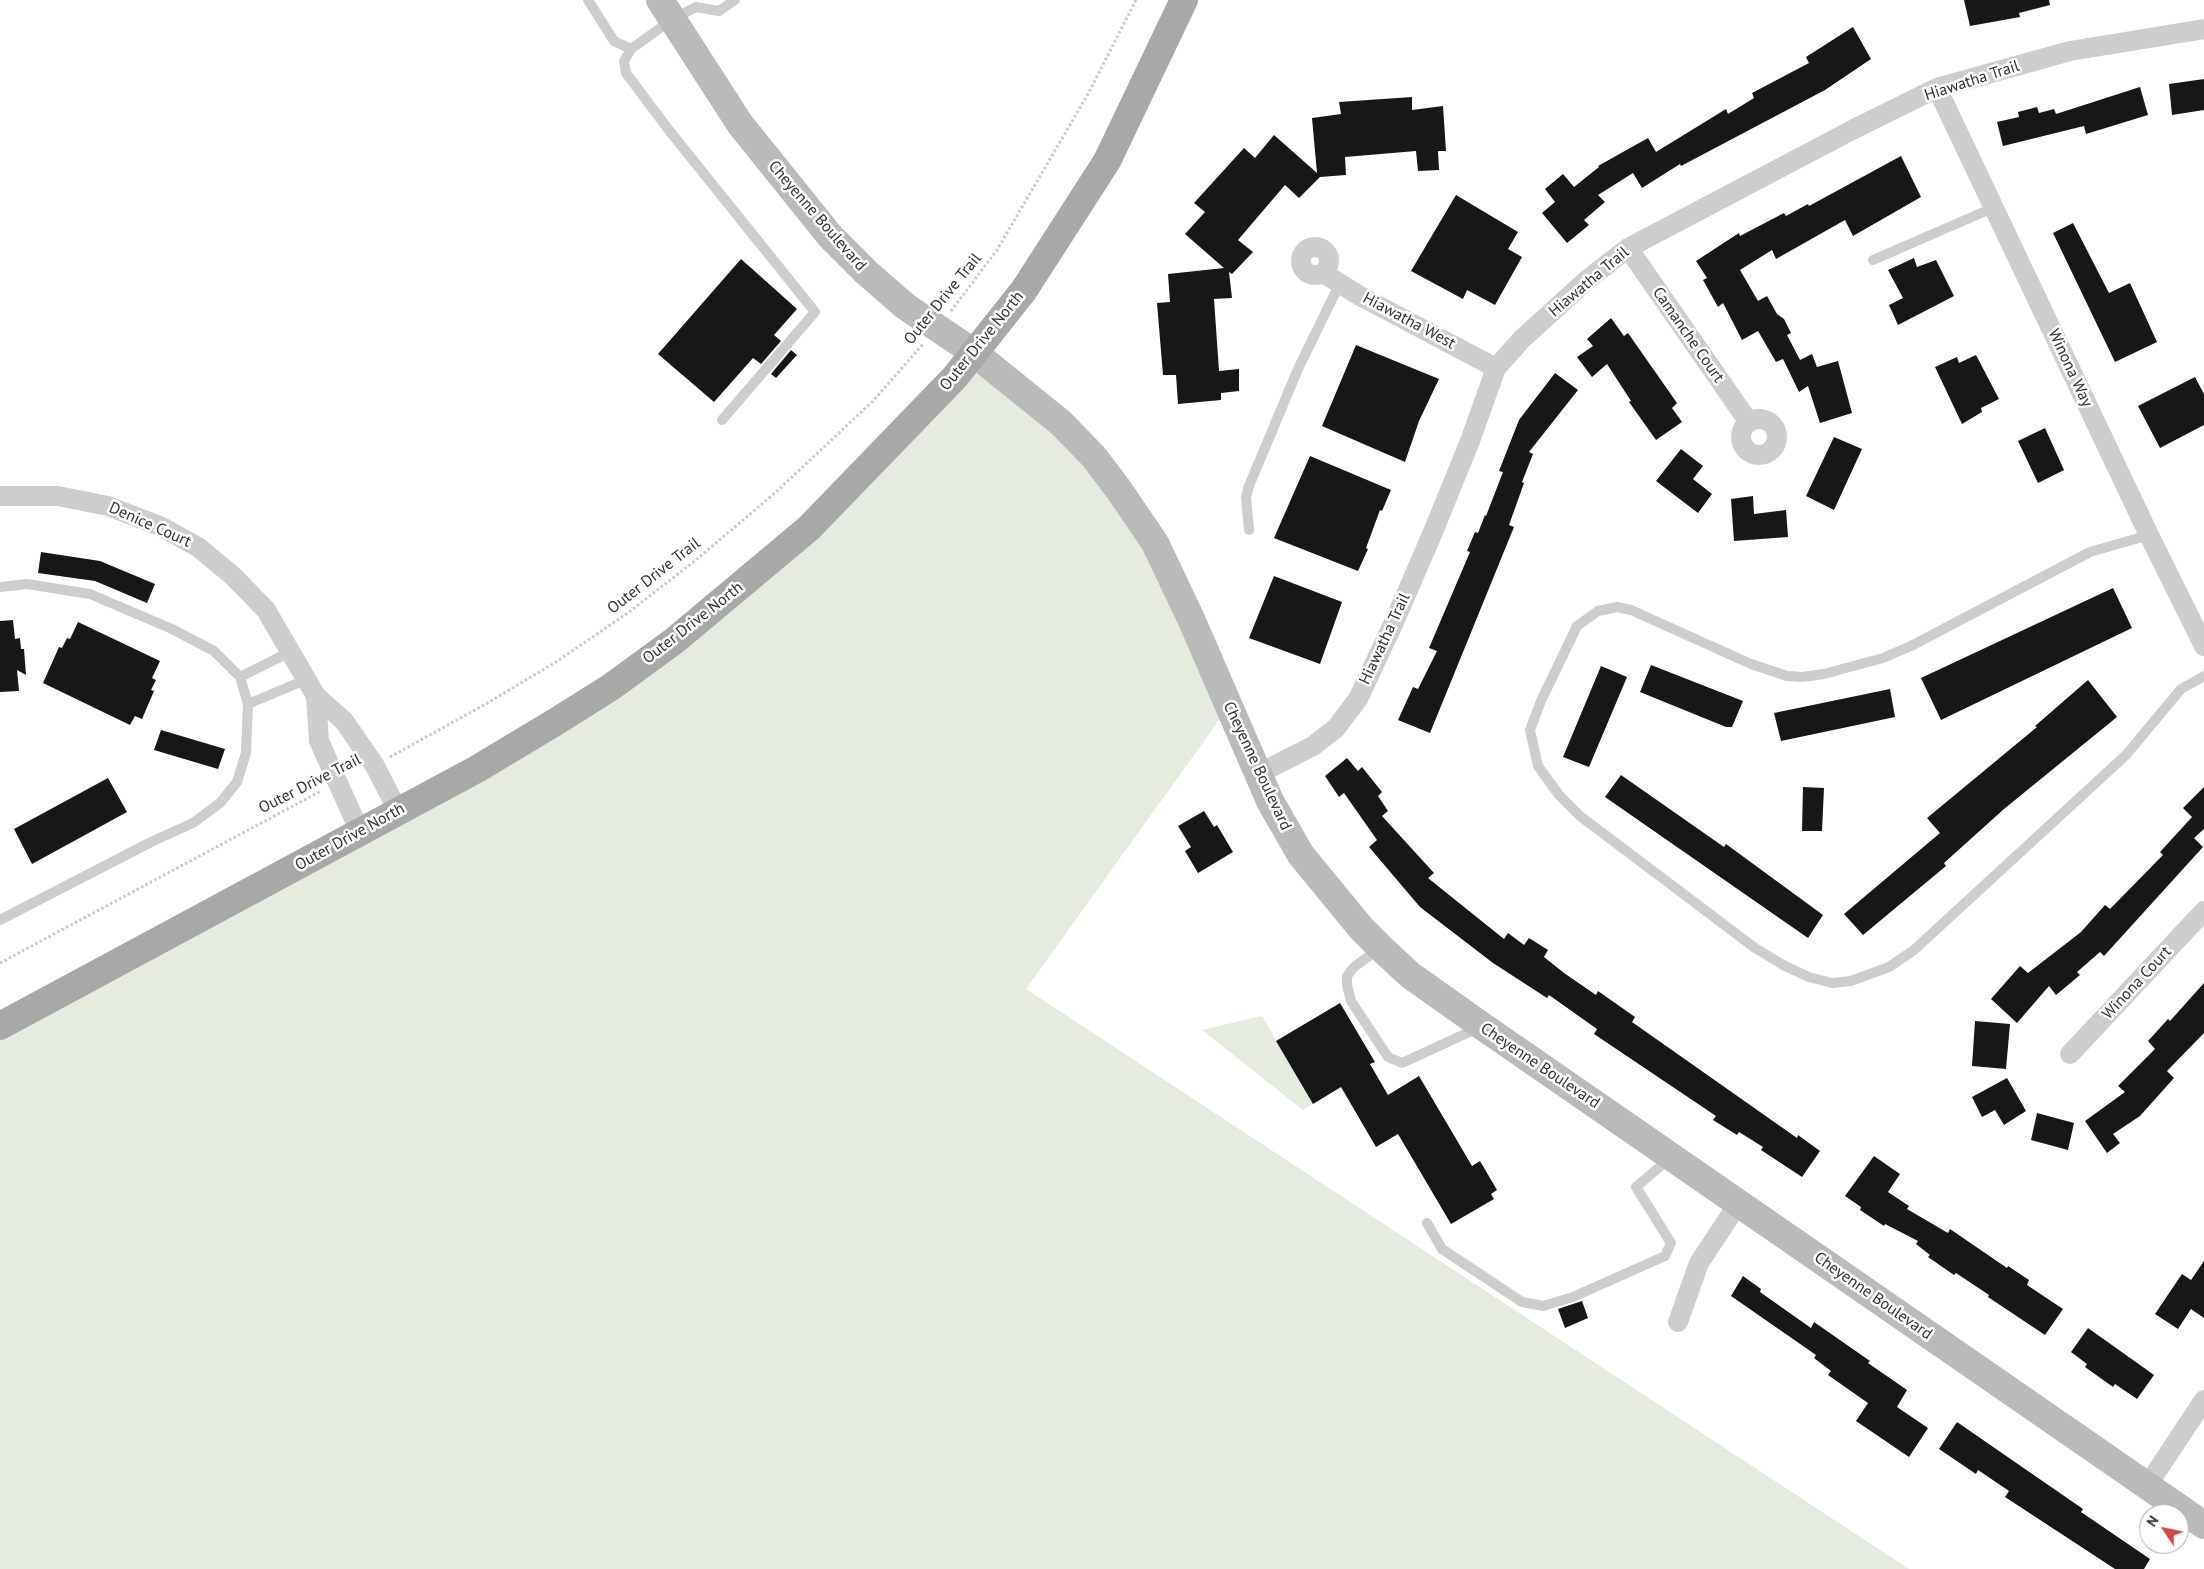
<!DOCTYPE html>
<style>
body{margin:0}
#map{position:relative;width:2204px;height:1569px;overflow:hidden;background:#fff;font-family:"PT Sans",sans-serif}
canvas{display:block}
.north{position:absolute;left:2139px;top:1504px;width:50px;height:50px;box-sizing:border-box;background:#fff;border:1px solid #acacac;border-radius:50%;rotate:304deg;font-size:14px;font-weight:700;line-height:20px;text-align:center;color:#303030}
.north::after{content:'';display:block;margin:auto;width:18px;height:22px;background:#d54643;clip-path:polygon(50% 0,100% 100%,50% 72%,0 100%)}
</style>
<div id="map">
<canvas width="2204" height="1569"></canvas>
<div class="north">N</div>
</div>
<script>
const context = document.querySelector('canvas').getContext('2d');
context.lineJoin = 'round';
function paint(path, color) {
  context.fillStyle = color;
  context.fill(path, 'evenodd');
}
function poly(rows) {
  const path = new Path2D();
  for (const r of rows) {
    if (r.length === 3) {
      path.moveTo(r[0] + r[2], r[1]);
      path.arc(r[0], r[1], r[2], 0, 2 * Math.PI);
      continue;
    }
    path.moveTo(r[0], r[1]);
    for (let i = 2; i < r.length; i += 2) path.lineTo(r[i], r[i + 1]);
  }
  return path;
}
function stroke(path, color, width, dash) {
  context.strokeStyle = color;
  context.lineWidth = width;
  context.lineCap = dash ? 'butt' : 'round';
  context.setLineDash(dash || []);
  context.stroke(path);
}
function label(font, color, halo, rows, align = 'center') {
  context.font = font + ' "PT Sans",sans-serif';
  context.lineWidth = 5;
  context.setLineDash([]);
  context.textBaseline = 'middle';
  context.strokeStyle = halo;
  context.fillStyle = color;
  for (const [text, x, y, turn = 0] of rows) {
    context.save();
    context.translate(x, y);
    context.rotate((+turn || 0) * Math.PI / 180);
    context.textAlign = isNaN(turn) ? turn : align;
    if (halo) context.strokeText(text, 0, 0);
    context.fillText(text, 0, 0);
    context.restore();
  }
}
const green = poly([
 [974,361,1054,428,1104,485,1152,557,1222,716,1026,989,1909,1569,0,1569,0,1029,630,678],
 [1262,1016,1313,1104,1303,1110,1202,1030]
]);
const building = poly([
 [1964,0,2049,0,2050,5,2019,13,2020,17,1970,26],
 [1853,27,1871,59,1825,90,1681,166,1680,164,1642,188,1633,173,1598,195,1605,202,1584,220,1589,225,1567,243,1542,213,1555,202,1545,189,1563,174,1574,187,1599,167,1598,166,1648,138,1656,152,1726,109,1728,114,1754,98,1752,93,1809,63,1806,57],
 [2204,79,2204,110,2172,115,2169,84],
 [2140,87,2148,115,2086,134,2084,126,2003,146,1997,122,2019,117,2018,112,2037,107,2039,113,2054,109,2056,114],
 [1412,97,1412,110,1443,106,1446,151,1438,151,1439,170,1418,171,1416,151,1345,157,1346,175,1320,177,1299,198,1285,185,1238,240,1253,252,1232,274,1229,272,1232,298,1214,299,1219,371,1239,369,1239,391,1221,393,1221,400,1178,404,1176,375,1163,375,1157,303,1170,302,1168,274,1224,268,1185,234,1205,212,1194,203,1244,148,1255,158,1274,135,1317,173,1312,118,1341,114,1339,102],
 [1901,156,1921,197,1853,236,1845,220,1776,259,1772,250,1740,270,1758,301,1767,296,1777,314,1784,319,1791,333,1787,335,1800,360,1812,354,1817,367,1838,361,1852,413,1820,423,1808,386,1799,392,1783,359,1776,362,1758,331,1742,340,1723,303,1718,307,1703,280,1707,278,1696,261,1739,233,1740,236,1784,213,1786,216,1808,204,1809,206],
 [1456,195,1518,232,1508,249,1522,257,1495,305,1467,290,1463,299,1411,271],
 [2073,223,2109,293,2130,283,2157,342,2115,362,2053,233],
 [1914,258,1917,267,1936,260,1954,296,1898,325,1889,305,1903,298,1888,270],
 [741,259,797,309,774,335,781,341,761,364,753,358,714,402,658,354],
 [1611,318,1624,336,1628,333,1677,403,1672,408,1682,422,1656,440,1629,402,1631,401,1607,364,1592,377,1577,357,1593,346,1587,339],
 [1356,345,1439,379,1419,421,1405,462,1322,426],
 [791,350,797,355,776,378,771,374],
 [1976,355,1999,399,1981,408,1982,412,1962,424,1935,367,1957,357,1959,363],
 [1555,373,1578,390,1529,452,1533,454,1522,482,1524,483,1509,525,1514,527,1430,733,1398,720,1413,687,1418,689,1437,651,1429,648,1470,552,1467,551,1475,532,1478,533,1485,515,1486,516,1503,472,1499,471,1519,420],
 [2195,377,2204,394,2204,425,2160,448,2138,406],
 [2045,428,2064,470,2038,483,2018,441],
 [1834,437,1862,449,1834,510,1806,496],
 [1681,449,1703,466,1693,479,1712,494,1698,513,1656,481],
 [1310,456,1391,490,1382,511,1380,510,1366,548,1368,549,1358,571,1274,538],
 [1753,496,1754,514,1786,510,1788,537,1734,541,1731,499],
 [41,552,100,561,155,584,147,603,95,581,38,573],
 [1274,576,1342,602,1320,664,1249,638],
 [2113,588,2132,628,1941,720,1921,678],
 [13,620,15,639,20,638,21,649,24,649,26,675,17,670,19,691,0,692,0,621],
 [78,622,160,661,152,678,156,680,151,690,154,691,142,719,135,716,130,725,43,683,59,647,62,648,67,638,70,639],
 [1651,665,1743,701,1732,727,1726,727,1640,692],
 [1601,666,1627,677,1589,767,1563,757],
 [2088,680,2117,717,2004,809,1944,863,1946,866,1863,935,1844,914,1940,833,1927,818,2037,727,2035,726],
 [1890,689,1895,717,1781,741,1774,713],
 [161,730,225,749,218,769,154,750],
 [1347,758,1358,771,1362,767,1382,792,1378,796,1388,811,1382,816,1434,873,1428,878,1504,939,1508,933,1524,945,1529,938,1548,950,1544,957,1564,973,1596,995,1598,991,1635,1017,1632,1022,1797,1138,1798,1135,1820,1151,1802,1177,1761,1150,1763,1147,1739,1132,1737,1135,1713,1120,1716,1116,1594,1034,1597,1029,1549,995,1547,998,1493,963,1420,907,1369,847,1377,840,1344,793,1339,797,1325,776],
 [1621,775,1724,847,1726,844,1823,915,1808,938,1605,797],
 [108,778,127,812,32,864,14,829],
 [1803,787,1824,788,1822,831,1802,831],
 [2204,787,2204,829,2194,838,2203,847,2104,956,2100,952,2077,972,2080,975,2056,995,2049,986,2017,1023,1991,999,2020,966,2028,973,2081,932,2105,905,2110,909,2163,855,2160,852,2192,817,2183,808],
 [1204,811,1214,827,1217,825,1233,852,1198,873,1185,851,1191,847,1178,826],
 [2204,983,2204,1033,2167,1071,2174,1078,2140,1116,2113,1134,2120,1143,2107,1153,2085,1121,2125,1092,2118,1086,2155,1049,2148,1041,2168,1019,2170,1021],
 [1340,1003,1375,1062,1370,1064,1388,1095,1419,1076,1472,1166,1480,1161,1497,1190,1491,1194,1494,1199,1451,1224,1398,1134,1376,1147,1341,1087,1313,1104,1276,1041],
 [1975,1021,2010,1024,2006,1069,1972,1066],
 [2007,1078,2026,1111,2004,1125,1995,1110,1982,1117,1972,1097],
 [2037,1113,2074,1123,2068,1150,2031,1140],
 [1874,1156,1900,1174,1888,1192,1909,1206,1907,1209,1948,1233,1950,1229,2007,1268,2008,1266,2029,1280,2027,1285,2063,1309,2045,1335,1988,1297,1989,1295,1956,1273,1954,1275,1928,1257,1930,1255,1916,1244,1918,1241,1885,1224,1884,1226,1860,1210,1861,1207,1845,1196],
 [2204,1261,2204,1318,2191,1309,2178,1329,2155,1314,2182,1274,2191,1280],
 [1743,1276,1761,1289,1760,1292,1811,1328,1814,1322,1870,1361,1868,1363,1907,1390,1897,1407,1928,1428,1909,1457,1856,1421,1868,1403,1828,1375,1831,1371,1814,1358,1816,1355,1731,1296],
 [1582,1301,1588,1318,1565,1328,1558,1309],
 [2088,1328,2154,1375,2137,1399,2115,1384,2113,1387,2085,1367,2087,1364,2071,1352],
 [1957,1422,2083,1509,2081,1512,2150,1559,2144,1569,2115,1569,2005,1497,2009,1491,1978,1470,1976,1474,1939,1449]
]);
const path = poly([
 [951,311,997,250,1088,94,1136,0],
 [390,757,484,705,556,662,629,612,696,560,776,492,874,400,923,344],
 [0,963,321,791]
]);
const lane = poly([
 [588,0,614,41,631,49],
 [1873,260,1995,207],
 [722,420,815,312,668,129,626,73,624,61,631,49,673,19,696,7,719,11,735,0],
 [1249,530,1246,497,1249,486,1298,369,1340,283],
 [2149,535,2090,552,1911,646,1883,658,1824,674,1802,677,1787,676,1751,664,1631,610,1617,607,1598,611,1577,626,1541,701,1530,730,1538,766,1559,795,1580,816,1755,948,1785,966,1809,977,1832,983,1851,981,1889,967,1914,950,2126,755,2181,689,2204,676],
 [0,587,27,584,90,594,172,629,214,651,240,677,248,704,246,753,237,782,220,803,193,823,153,841,0,920],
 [240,677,290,652],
 [248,704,305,680],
 [1380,948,1354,967,1347,976,1347,985,1351,1001,1388,1057,1402,1063,1478,1028],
 [1427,1223,1442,1249,1522,1302,1543,1306,1573,1297,1665,1256,1671,1243,1636,1187,1671,1157]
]);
const street = poly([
 [1937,88,2149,535,2204,646],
 [1315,261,14],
 [1628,248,1748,421],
 [1323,273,1360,296,1496,368],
 [1759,437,18],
 [0,496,58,496,108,506,160,526,198,547,233,576,266,610,316,696,344,721,375,766,398,811],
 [316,696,319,741,360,832],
 [1258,774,1313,746,1336,728,1358,699,1395,620,1433,532,1470,441,1496,368,1522,339,1587,280,1628,248,1854,129,1937,88,2070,51,2204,29],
 [2070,1054,2204,911],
 [1678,1322,1699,1263,1738,1204],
 [2147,1486,2204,1400]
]);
const secondary = poly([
 [660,0,740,124,830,236,866,272,905,306,973,352,1061,423,1094,457,1119,490,1155,543,1192,621,1270,801,1301,855,1361,928,1380,947,1410,975,1482,1026,2204,1525]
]);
const primary = poly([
 [0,1026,477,769,557,721,611,687,674,641,809,528,955,377,1024,290,1107,161,1184,0]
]);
const streetNames = [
 ["Hiawatha Trail",1972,81,-18],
 ["Cheyenne Boulevard",817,216,49],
 ["Hiawatha Trail",1589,282,-40],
 ["Outer Drive Trail",943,299,-51],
 ["Hiawatha West",1409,321,28],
 ["Camanche Court",1688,335,55],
 ["Outer Drive North",982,341,-51],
 ["Winona Way",2070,368,65],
 ["Denice Court",150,525,24],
 ["Outer Drive Trail",654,576,-38],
 ["Outer Drive North",693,623,-38],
 ["Hiawatha Trail",1385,639,-65],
 ["Cheyenne Boulevard",1257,766,65],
 ["Outer Drive Trail",310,784,-27],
 ["Outer Drive North",350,837,-29],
 ["Winona Court",2137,983,-47],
 ["Cheyenne Boulevard",1540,1066,34],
 ["Cheyenne Boulevard",1873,1296,35]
];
paint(green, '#e5ebdf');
paint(building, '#171717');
stroke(path, '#cacaca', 3, [2.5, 2.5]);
stroke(lane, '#cdcdcd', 10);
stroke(street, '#cdcdcd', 20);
stroke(secondary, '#bababa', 28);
stroke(primary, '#a8a8a8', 28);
label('16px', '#303030', '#fff', streetNames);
</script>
